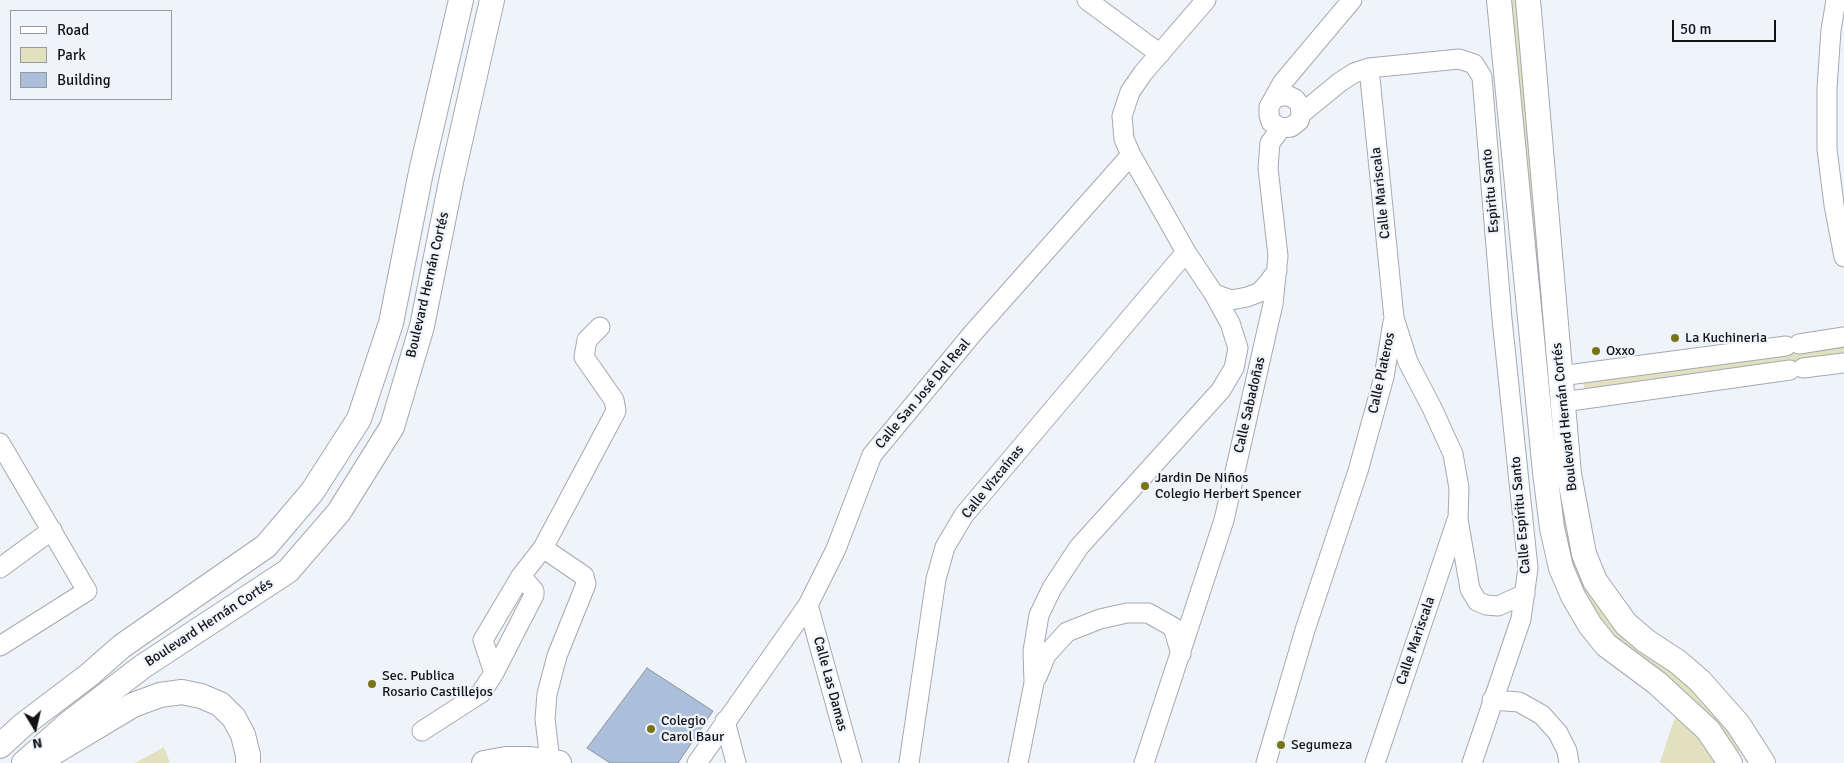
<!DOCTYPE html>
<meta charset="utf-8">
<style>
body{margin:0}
#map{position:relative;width:1844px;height:763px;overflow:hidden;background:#eff4fb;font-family:Signika,sans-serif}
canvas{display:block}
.legend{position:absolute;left:10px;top:10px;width:162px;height:90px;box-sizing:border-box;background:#eff4fb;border:1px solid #979a9f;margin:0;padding:6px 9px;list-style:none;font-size:15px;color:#121315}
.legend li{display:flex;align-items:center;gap:10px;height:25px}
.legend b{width:25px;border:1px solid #979a9f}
.north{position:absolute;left:10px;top:703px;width:50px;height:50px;-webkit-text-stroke:4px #eff4fb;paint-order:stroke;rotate:171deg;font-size:14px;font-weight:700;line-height:20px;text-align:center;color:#121315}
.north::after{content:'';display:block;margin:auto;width:18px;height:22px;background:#121315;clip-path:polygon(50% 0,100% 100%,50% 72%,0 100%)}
.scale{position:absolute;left:1672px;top:20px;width:104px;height:22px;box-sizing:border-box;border:2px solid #121315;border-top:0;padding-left:6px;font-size:15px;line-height:18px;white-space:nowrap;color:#121315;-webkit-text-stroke:4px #eff4fb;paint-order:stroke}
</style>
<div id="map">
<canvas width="1844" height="763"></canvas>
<ul class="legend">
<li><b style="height:6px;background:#fff"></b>Road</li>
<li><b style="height:14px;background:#e2e1bf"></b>Park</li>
<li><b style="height:14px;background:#abbfdb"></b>Building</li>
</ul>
<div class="north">N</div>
<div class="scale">50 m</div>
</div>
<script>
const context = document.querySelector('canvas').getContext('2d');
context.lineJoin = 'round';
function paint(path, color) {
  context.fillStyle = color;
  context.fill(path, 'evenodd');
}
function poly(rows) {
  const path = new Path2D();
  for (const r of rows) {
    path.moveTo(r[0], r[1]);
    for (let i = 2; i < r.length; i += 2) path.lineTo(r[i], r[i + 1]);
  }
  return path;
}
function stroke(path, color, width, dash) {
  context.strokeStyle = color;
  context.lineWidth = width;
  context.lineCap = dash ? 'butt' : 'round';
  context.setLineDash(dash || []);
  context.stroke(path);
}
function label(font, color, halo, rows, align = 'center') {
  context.font = font + ' Signika,sans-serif';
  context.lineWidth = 4.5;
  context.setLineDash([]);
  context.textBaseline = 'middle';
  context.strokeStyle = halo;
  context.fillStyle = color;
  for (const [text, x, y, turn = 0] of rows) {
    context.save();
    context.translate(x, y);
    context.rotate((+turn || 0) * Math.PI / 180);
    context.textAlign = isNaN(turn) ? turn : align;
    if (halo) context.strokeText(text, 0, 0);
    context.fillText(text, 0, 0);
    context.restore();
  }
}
const green = poly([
 [1500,0,1525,0,1577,556,1669,670,1690,688,1725,727,1741,750,1731,755,1610,644,1565,570],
 [1844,340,1844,355,1585,395,1583,381],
 [1681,705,1730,763,1660,763,1671,728],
 [164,747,170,763,135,763]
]);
const building = poly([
 [647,668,713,711,678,763,610,763,587,748,647,668]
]);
const minor = poly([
 [1087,0,1160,54],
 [1836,0,1831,30,1827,88,1827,149,1834,205,1844,257],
 [1369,68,1394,318,1408,362,1432,408,1453,454,1459,488,1458,519,1470,589,1477,601,1486,605,1498,606,1525,594],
 [1274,99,1280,96,1289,96,1295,99,1300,105,1301,114,1299,121,1291,127,1281,128,1271,122,1269,115,1269,107,1283,82,1352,0],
 [1301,114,1340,82,1354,73,1369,68,1459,59,1474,64,1482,77,1502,319,1528,568,1521,619,1472,763],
 [1214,294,1231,300,1247,297,1260,292,1269,282,1277,271],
 [1799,344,1844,337],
 [1803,368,1844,363],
 [1560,376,1786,346],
 [1563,402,1790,370],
 [0,443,87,591,0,646],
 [543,548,584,576,586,584,557,656,547,694,545,719,550,761],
 [0,568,52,530],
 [808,605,852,763],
 [494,673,483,640,521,576,543,548,616,411,614,400,584,357,587,340,600,327],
 [1037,677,1046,655,1067,632,1100,619,1127,613,1148,613,1173,627,1181,654],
 [1492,700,1519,702,1542,715,1558,733,1567,751,1569,763],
 [725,721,736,763],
 [422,731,481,693,494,673,534,595,534,591,521,576],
 [697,763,808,605,836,549,872,455,973,333,1131,155],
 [909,763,936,579,945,547,964,515,1186,252],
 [1018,763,1034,683,1033,651,1039,615,1052,588,1079,547,1221,390,1234,368,1238,348,1230,323,1214,294,1186,252,1131,155,1124,139,1122,116,1130,92,1143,73,1206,0],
 [1144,763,1224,520,1273,304,1278,256,1268,168,1270,143,1281,128],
 [1266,763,1305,630,1358,471,1384,377,1393,322],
 [1375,763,1457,520]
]);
const major = poly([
 [1499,0,1545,472,1552,528,1561,568,1573,596,1590,625,1606,645,1657,683,1708,730,1730,763],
 [1528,0,1569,474,1584,554,1595,581,1626,624,1646,641,1678,662,1700,681,1738,724,1763,763],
 [0,746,23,725,89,675,122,646,266,546,312,492,359,419,391,323,421,172,461,0],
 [48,756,133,705,160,695,182,692,201,696,220,704,234,718,243,735,248,755,248,763],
 [24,763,69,723,142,667,288,571,339,512,392,427,422,326,452,177,492,0],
 [484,763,506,759,529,759,559,763]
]);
const markers = [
 [1675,338,5,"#797418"],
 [1596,351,5,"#797418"],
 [1145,486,5,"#797418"],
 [372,684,5,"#797418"],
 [651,729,5,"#797418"],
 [1281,745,5,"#797418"]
];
const streetNames = [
 ["Espiritu Santo",1491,191,-95],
 ["Calle Mariscala",1381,193,-96],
 ["Boulevard Hernán Cortés",428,285,-77],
 ["Calle Plateros",1382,373,-78],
 ["Calle San José Del Real",923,394,-50],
 ["Calle Sabadoñas",1250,405,-77],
 ["Boulevard Hernán Cortés",1565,417,-96],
 ["Calle Vizcaínas",993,482,-51],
 ["Calle Espíritu Santo",1521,515,-95],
 ["Boulevard Hernán Cortés",209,623,-33],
 ["Calle Mariscala",1416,641,-71],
 ["Calle Las Damas",830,684,75]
];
const poiNames = [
 ["La Kuchineria",1685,338],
 ["Oxxo",1606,351],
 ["Jardin De Niños",1155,478],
 ["Colegio Herbert Spencer",1155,494],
 ["Sec. Publica",382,676],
 ["Rosario Castillejos",382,692],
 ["Colegio",661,721],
 ["Carol Baur",661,737],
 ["Segumeza",1291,745]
];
paint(green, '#e2e1bf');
paint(building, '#abbfdb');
stroke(building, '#90959b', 1);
stroke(minor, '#a5a9af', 21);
stroke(major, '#a5a9af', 26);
stroke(minor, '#fff', 19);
stroke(major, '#fff', 24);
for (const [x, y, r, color] of markers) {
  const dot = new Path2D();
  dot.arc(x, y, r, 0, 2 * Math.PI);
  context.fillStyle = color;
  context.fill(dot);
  stroke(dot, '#eff4fb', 2);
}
label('14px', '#121315', '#eff4fb', streetNames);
label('14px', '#121315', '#eff4fb', poiNames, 'left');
</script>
